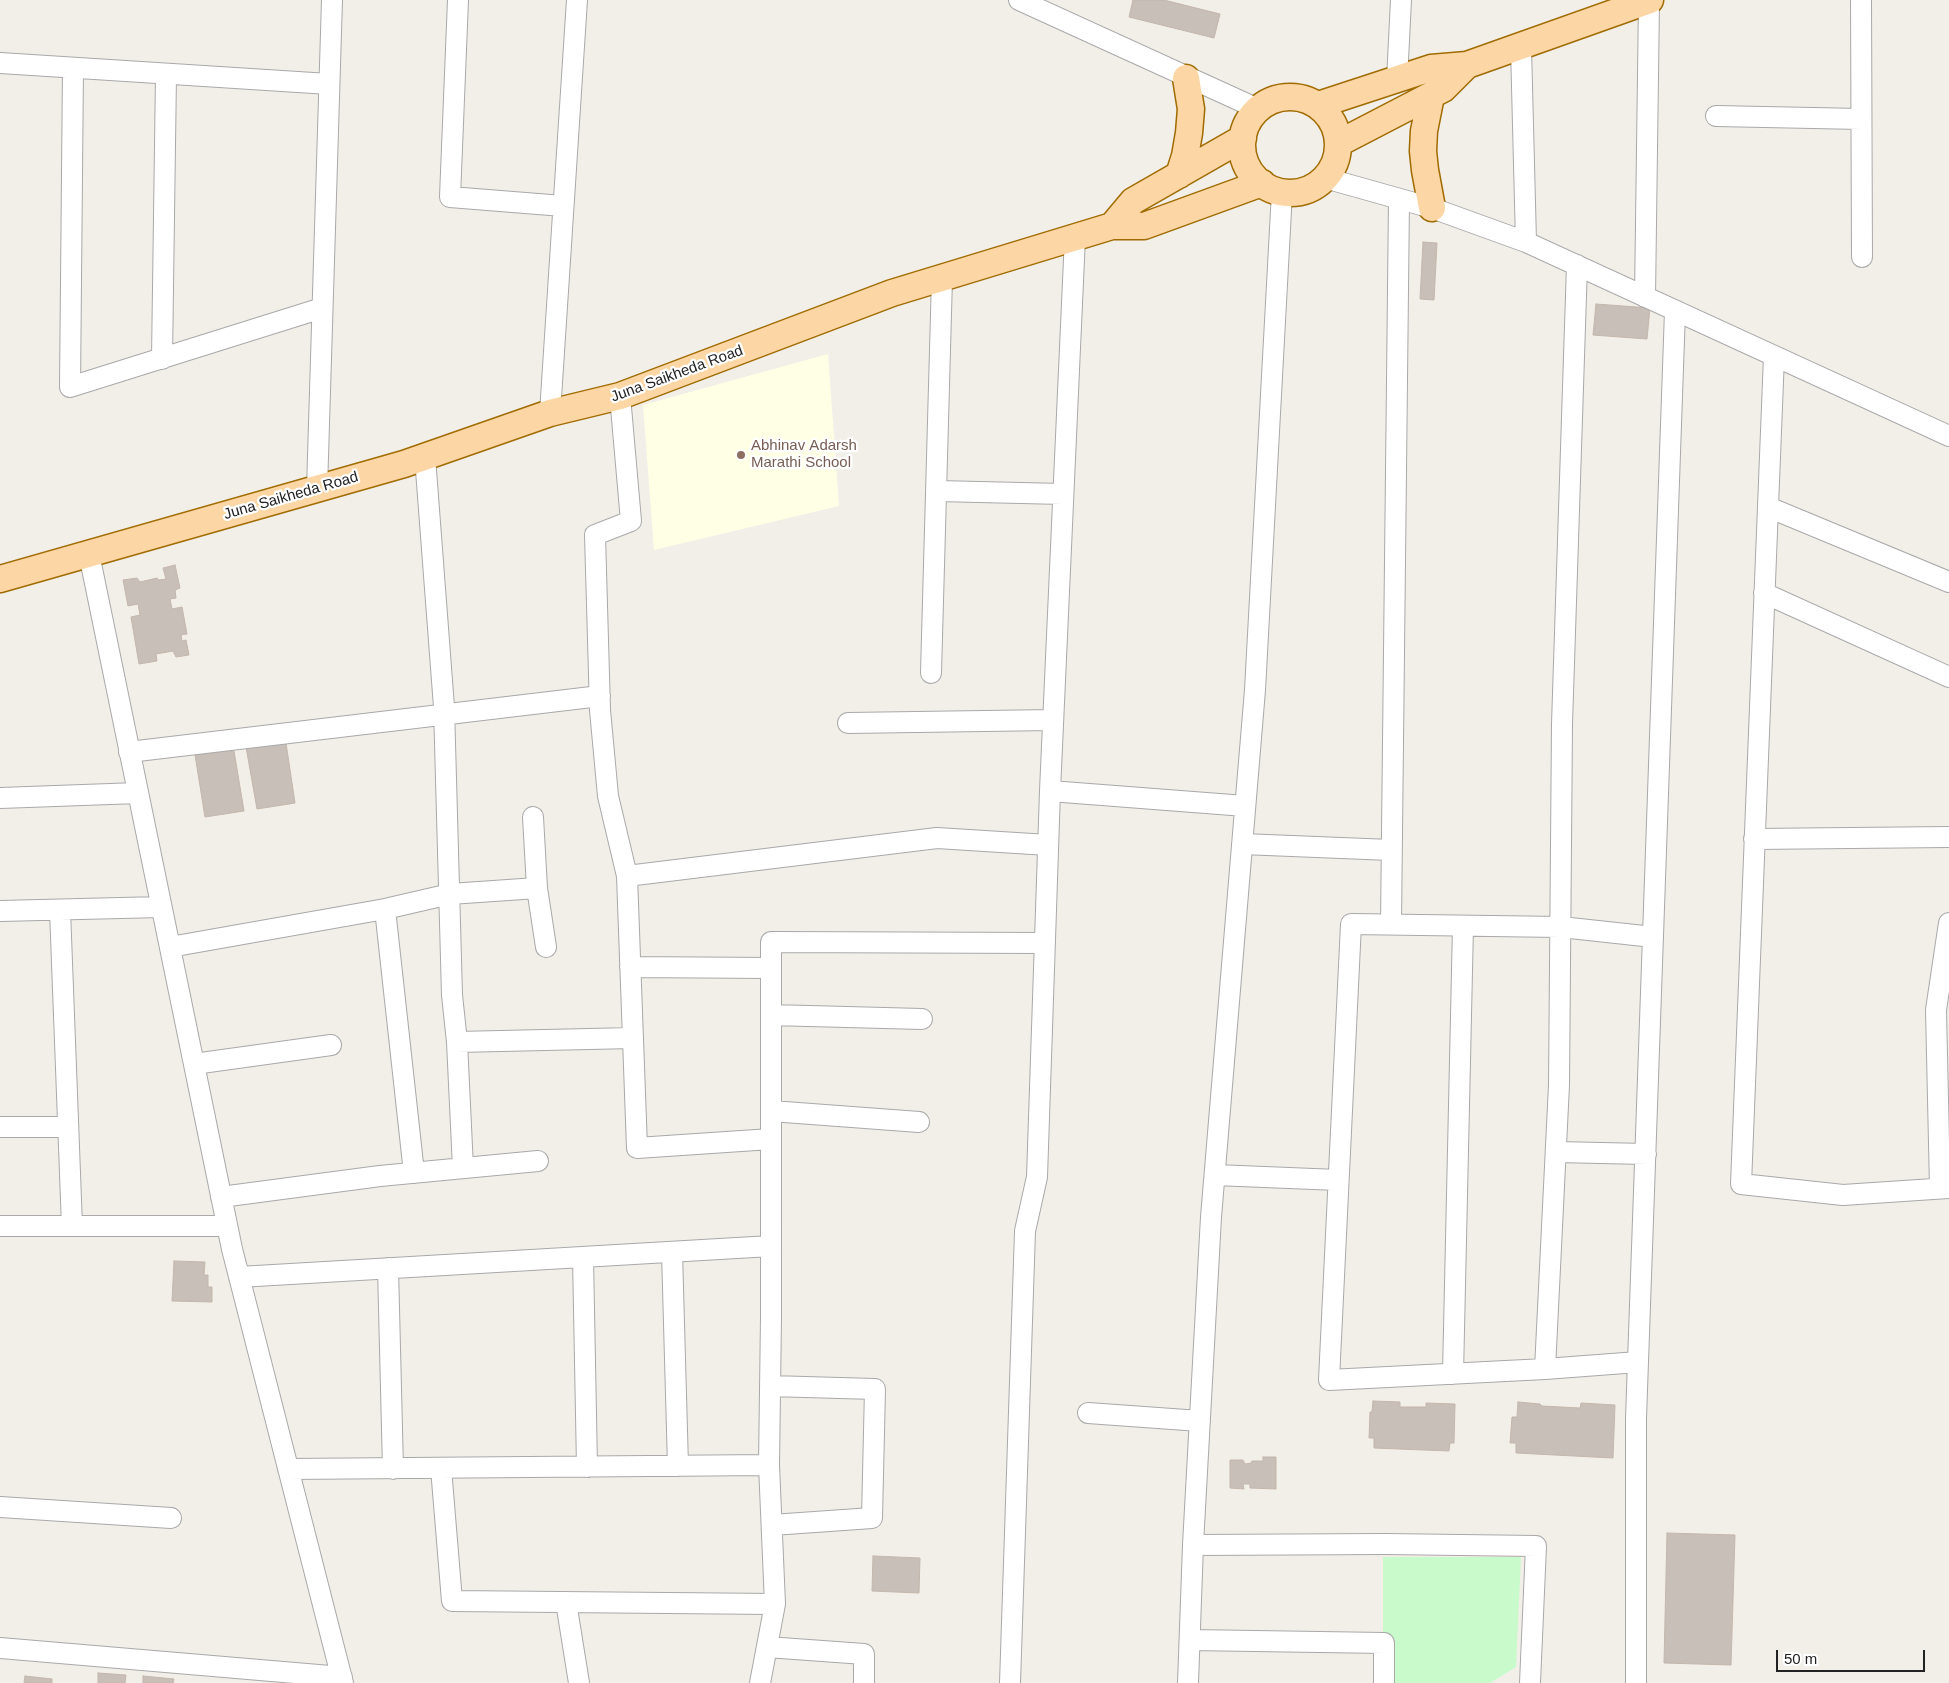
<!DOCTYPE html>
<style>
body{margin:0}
#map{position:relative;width:1949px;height:1683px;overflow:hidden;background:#f2efe9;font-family:Arial,sans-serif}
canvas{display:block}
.scale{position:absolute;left:1776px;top:1650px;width:149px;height:22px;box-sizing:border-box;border:2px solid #222;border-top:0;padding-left:6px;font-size:15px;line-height:18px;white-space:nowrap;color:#222;-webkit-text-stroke:4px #fff;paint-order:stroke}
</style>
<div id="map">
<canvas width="1949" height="1683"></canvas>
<div class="scale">50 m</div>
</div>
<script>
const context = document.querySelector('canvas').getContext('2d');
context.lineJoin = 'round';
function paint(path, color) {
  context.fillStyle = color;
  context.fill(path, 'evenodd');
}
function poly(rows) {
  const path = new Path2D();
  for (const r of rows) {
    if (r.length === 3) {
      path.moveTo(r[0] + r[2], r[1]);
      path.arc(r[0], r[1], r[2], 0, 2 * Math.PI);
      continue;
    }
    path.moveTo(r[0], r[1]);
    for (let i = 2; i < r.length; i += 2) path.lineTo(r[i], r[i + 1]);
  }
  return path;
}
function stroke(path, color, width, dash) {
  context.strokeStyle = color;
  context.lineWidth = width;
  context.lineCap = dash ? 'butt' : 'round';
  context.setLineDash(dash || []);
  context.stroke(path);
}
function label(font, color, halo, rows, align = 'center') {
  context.font = font + ' Arial,sans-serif';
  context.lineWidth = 4.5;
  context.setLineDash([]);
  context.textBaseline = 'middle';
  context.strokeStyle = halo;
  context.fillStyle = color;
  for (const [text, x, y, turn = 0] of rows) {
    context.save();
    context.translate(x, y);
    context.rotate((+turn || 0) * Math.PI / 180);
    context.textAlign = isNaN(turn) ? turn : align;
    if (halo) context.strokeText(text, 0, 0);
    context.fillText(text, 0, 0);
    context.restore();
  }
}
const education = poly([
 [828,354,839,506,654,550,643,405]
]);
const park = poly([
 [1383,1557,1521,1557,1516,1667,1490,1683,1383,1683]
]);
const building = poly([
 [1133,0,1164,0,1220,14,1214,38,1129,17,1133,0],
 [1423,242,1437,243,1434,300,1420,299,1423,242],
 [1596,304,1650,308,1647,339,1593,335,1596,304],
 [175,565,180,588,175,590,176,598,170,599,172,609,182,607,187,634,181,635,182,641,186,640,189,655,176,657,173,651,156,654,157,661,139,664,131,617,140,615,138,604,128,606,123,580,137,578,140,582,157,578,159,580,166,579,163,568,175,565],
 [280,737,281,744,286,743,295,803,257,809,246,747,280,737],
 [228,745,229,752,234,751,244,811,205,817,195,755,196,755,196,750,228,745],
 [174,1261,205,1262,204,1275,208,1275,208,1287,212,1287,212,1302,172,1301,174,1261],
 [1373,1401,1400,1402,1400,1407,1426,1407,1426,1403,1455,1404,1454,1443,1450,1443,1449,1451,1374,1448,1374,1438,1369,1438,1370,1412,1372,1412,1373,1401],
 [1518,1402,1540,1404,1542,1406,1580,1408,1581,1403,1615,1405,1613,1458,1516,1453,1516,1443,1510,1443,1512,1417,1517,1417,1518,1402],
 [1263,1457,1276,1457,1276,1489,1250,1488,1250,1484,1243,1484,1244,1489,1230,1488,1230,1460,1243,1460,1245,1464,1251,1463,1252,1461,1263,1461,1263,1457],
 [1667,1533,1735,1535,1731,1665,1664,1663,1667,1533],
 [873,1556,920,1558,919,1593,872,1591,873,1556],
 [98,1673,126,1675,125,1683,98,1683,98,1673],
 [25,1676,52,1679,52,1683,24,1683,25,1676],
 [143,1676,174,1679,173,1683,143,1683,143,1676]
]);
const minor = poly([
 [458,0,450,197,563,206],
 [1019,0,1258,109],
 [1861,0,1862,257],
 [1521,47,1526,242],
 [0,63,329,84],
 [73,68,70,387,322,308],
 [1397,80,1401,0],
 [1716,116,1861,119],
 [1325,178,1432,208,1526,242,1949,436],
 [1645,297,1649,1],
 [1774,356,1741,1184,1843,1195,1949,1188],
 [162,359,166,74],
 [620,396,631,521,595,535,600,710,608,796,627,876],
 [550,413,577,0],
 [425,457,444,707,452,995,457,1042,463,1168],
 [317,489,332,0],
 [937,491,1063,494],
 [1768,507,1949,582],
 [89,554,232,1249,343,1683],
 [1764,593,1949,677],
 [931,673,942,278],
 [848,723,1053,720],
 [129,752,600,696],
 [1050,791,1075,237],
 [0,798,138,793],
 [533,817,537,888,546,947],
 [1754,839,1949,837],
 [1242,844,1391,850],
 [385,909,450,894,537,888],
 [60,910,72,1226],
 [0,911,161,907],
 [1391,924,1399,199],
 [170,947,385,909,414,1173],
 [630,967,771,968],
 [771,1015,922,1019],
 [457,1042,633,1038],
 [194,1064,331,1045],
 [771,1111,919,1122],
 [0,1127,68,1127],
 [771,1139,637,1148,627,876,937,838,1048,845],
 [1556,1152,1646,1154],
 [1215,1175,1338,1180],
 [1940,1188,1936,1010,1949,923],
 [221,1197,380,1176,538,1161],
 [0,1226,227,1226],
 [672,1252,678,1466],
 [583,1257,587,1467],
 [388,1268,393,1469],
 [239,1277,771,1246],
 [1638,1362,1545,1369,1329,1380,1351,924,1561,927,1653,937],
 [1545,1369,1559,1085,1562,724,1577,265],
 [1453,1374,1463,926],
 [770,1386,875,1389,872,1518,772,1525],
 [1088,1413,1200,1421],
 [441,1468,452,1601,775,1604],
 [288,1469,769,1465],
 [0,1507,171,1518],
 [1193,1545,1385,1544,1536,1546,1530,1683],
 [566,1602,579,1683],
 [1190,1640,1384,1643,1384,1683],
 [767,1647,864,1654,864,1683],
 [0,1648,342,1677],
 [760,1683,775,1604,769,1465,771,1317,771,942,1045,943],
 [1010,1683,1025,1231,1037,1177,1050,791,1245,806],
 [1188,1683,1193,1545,1211,1217,1255,690,1282,192],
 [1636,1683,1636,1418,1675,311]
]);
const major = poly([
 [1431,96,1424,131,1423,151,1425,170,1432,208],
 [1290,145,48],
 [1318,105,1431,68,1467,65,1650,0],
 [1339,143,1443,89,1467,65],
 [1179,175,1185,156,1189,133,1191,109,1186,78],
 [1112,226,1133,201,1243,138],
 [0,579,404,464,550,413,620,396,892,293,1112,226,1144,226,1262,183]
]);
const markers = [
 [741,455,5,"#8d6e63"]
];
const streetNames = [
 ["Juna Saikheda Road",677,374,-20],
 ["Juna Saikheda Road",291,496,-16]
];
const educationNames = [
 ["Abhinav Adarsh",751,446],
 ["Marathi School",751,463]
];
paint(education, '#ffffe5');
paint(park, '#c8facc');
paint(building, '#c7bfb8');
stroke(building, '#c4b6ab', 1);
stroke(minor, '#a9a9a9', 22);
stroke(major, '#a06b00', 29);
stroke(minor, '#fff', 20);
stroke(major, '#fcd6a4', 26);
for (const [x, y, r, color] of markers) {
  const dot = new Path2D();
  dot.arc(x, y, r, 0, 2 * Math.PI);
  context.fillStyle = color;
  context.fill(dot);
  stroke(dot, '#fff', 2);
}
label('15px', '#222', '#fff', streetNames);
label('15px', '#785e54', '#fff', educationNames, 'left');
</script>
